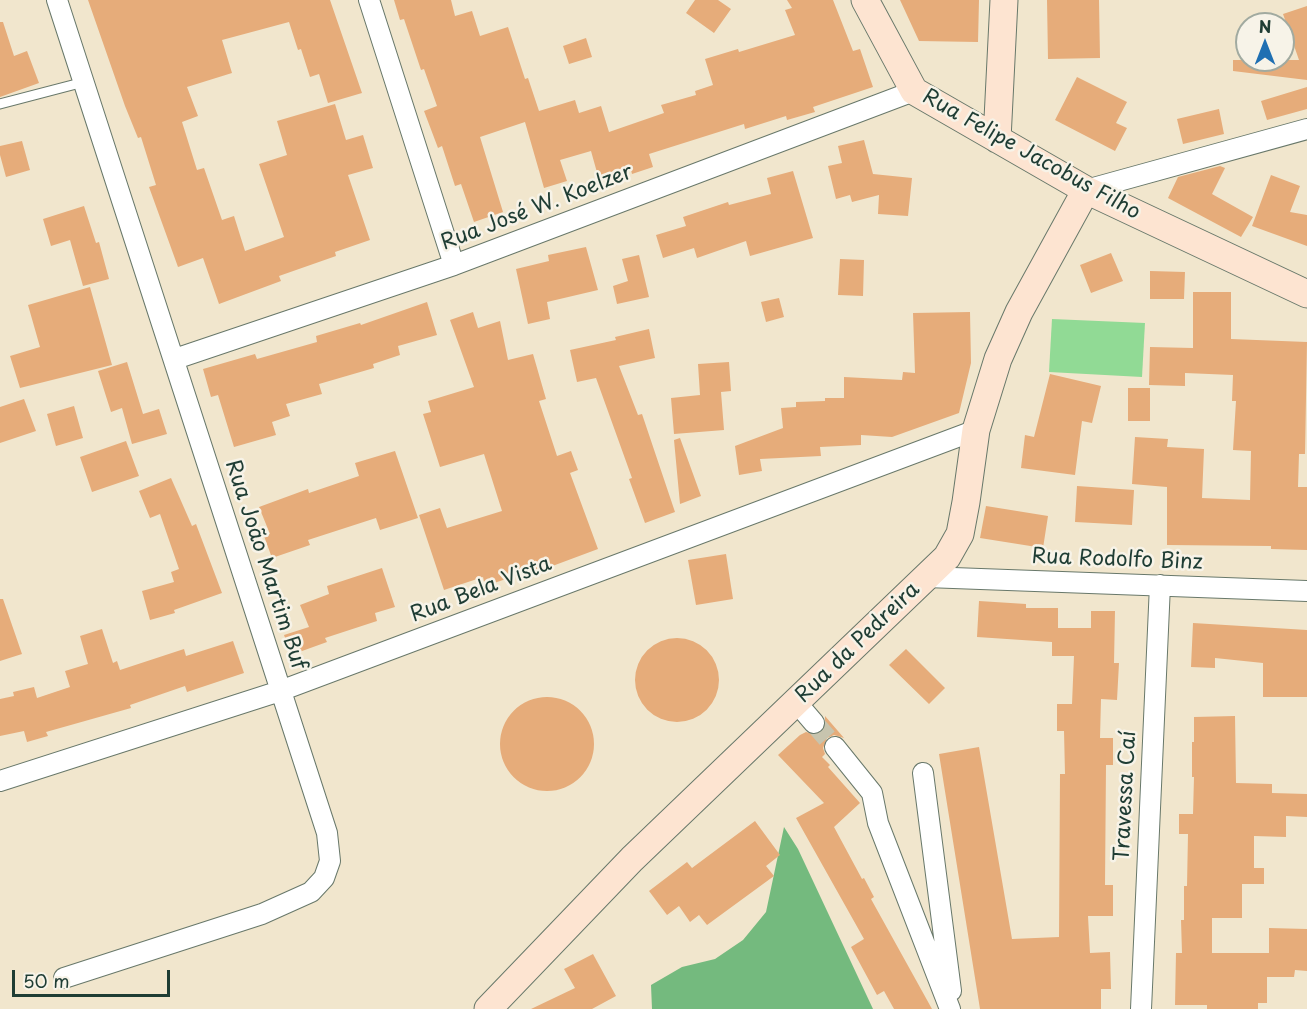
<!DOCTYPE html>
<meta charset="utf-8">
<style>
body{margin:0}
#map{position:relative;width:1307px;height:1009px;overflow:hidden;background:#f1e6cd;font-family:"Playpen Sans",sans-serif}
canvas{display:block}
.north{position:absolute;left:1235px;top:12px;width:60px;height:60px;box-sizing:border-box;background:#f7f3e8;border:2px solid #a1aaa0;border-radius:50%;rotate:0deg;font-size:16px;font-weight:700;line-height:24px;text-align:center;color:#1f3d34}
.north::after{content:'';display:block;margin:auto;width:21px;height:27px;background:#1f6fb2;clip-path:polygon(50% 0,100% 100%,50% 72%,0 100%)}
.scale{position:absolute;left:12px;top:970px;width:158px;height:27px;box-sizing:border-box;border:3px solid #1f3d34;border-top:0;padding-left:8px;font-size:18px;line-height:21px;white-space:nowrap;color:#1f3d34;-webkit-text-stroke:4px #f7f3e8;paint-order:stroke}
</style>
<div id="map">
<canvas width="1307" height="1009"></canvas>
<div class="north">N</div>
<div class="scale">50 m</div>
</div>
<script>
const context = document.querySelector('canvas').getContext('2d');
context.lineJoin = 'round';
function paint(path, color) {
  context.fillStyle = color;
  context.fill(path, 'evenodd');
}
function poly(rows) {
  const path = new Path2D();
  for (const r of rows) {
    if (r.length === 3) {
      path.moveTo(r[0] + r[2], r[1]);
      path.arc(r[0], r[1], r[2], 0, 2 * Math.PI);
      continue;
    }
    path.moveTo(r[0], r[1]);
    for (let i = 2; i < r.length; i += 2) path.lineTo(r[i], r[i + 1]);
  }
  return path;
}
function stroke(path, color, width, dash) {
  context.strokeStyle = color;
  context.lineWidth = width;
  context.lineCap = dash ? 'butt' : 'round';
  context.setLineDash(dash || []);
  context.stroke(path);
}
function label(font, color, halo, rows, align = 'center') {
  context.font = font + ' "Playpen Sans",sans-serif';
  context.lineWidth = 5;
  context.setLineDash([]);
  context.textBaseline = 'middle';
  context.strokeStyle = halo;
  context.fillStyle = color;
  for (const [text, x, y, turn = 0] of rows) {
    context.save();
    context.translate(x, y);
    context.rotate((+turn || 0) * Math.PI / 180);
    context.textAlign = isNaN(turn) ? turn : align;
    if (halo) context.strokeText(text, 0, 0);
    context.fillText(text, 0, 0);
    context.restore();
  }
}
const green = poly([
 [1052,319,1145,323,1142,377,1049,372]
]);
const forest = poly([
 [784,827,798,849,873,1009,652,1009,651,985,682,967,715,959,743,940,766,912]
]);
const building = poly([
 [88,0,330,0,362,93,328,103,319,74,310,77,301,49,298,50,289,22,222,40,232,73,187,87,198,116,182,122,197,170,204,168,222,220,234,216,245,251,284,237,259,164,287,155,277,121,335,104,346,140,363,135,373,168,348,175,370,240,335,252,336,256,279,276,281,281,219,304,203,258,178,267,149,187,156,185,141,137,138,138,125,106],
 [394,0,451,0,455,16,472,11,480,36,508,27,525,79,528,78,539,111,575,100,579,113,601,106,609,132,664,113,661,105,696,95,695,91,713,85,705,59,738,49,739,52,795,35,785,10,792,8,787,0,833,0,853,51,860,49,873,87,813,107,815,112,787,120,786,116,745,129,744,124,649,154,653,167,632,174,630,166,598,176,591,151,560,160,567,181,544,188,525,122,480,137,503,212,474,222,461,184,455,186,442,146,438,148,424,111,437,106,424,69,421,70,404,19,400,20],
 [695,0,718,0,731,9,714,33,686,13],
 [900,0,979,0,978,42,919,41],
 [1047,0,1099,0,1100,58,1048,59],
 [1307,6,1307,80,1233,71,1233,60,1299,60,1283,14],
 [0,22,3,22,14,56,27,51,39,83,0,97],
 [586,38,592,57,569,64,563,46],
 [1077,77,1127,102,1116,123,1127,128,1115,151,1055,120],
 [1307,87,1307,109,1267,120,1261,101],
 [1219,109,1224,134,1183,144,1177,119],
 [864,140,873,174,912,178,908,216,878,214,879,195,852,202,850,195,836,199,828,166,842,163,838,146],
 [22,141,30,170,6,177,0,155,0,146],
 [1220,166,1225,168,1212,194,1253,217,1241,237,1168,198,1178,177],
 [793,171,813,238,750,256,746,241,697,258,694,248,663,258,656,235,686,226,683,217,728,202,729,205,771,194,767,178],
 [1271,175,1300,186,1290,212,1307,215,1307,246,1252,226],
 [84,206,96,243,99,242,109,279,83,286,70,240,51,246,43,219],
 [586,247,598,290,547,302,550,319,528,324,516,269,549,261,548,255],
 [1111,253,1123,281,1091,293,1080,265],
 [639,255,649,297,617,304,613,286,628,281,622,259],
 [840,259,864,260,863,296,838,295],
 [1150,271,1185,272,1184,299,1150,299],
 [90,287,112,365,20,388,10,356,40,347,28,305],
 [1193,292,1231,292,1231,339,1307,342,1305,454,1299,454,1298,487,1307,487,1307,550,1271,549,1271,546,1167,545,1167,487,1132,484,1135,437,1168,439,1167,447,1204,449,1202,498,1250,500,1251,451,1233,450,1236,401,1232,401,1233,375,1185,373,1185,386,1149,385,1150,347,1193,348],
 [779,298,784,317,766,322,761,302],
 [427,302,437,335,398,346,400,355,373,364,374,368,319,384,322,394,286,404,290,416,272,422,276,435,234,447,218,395,211,397,203,369,255,354,257,359,317,342,316,336,360,323,361,325],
 [473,312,478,328,500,321,508,360,533,354,546,399,539,401,557,456,571,451,578,470,570,473,598,549,531,574,530,571,485,586,483,577,444,590,419,515,440,508,447,528,502,511,484,454,440,467,423,414,431,412,428,401,474,387,450,320],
 [970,312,971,363,959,413,892,437,861,435,861,445,820,447,821,456,760,459,762,471,739,475,735,446,783,428,781,408,796,407,796,402,825,401,825,398,844,398,844,377,902,380,903,372,915,373,913,313],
 [649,329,655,358,619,366,638,415,642,414,675,512,645,523,629,479,632,478,596,378,577,382,570,350,616,340,615,337],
 [127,362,143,414,159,409,167,434,132,444,122,408,111,412,98,371],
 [729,362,731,391,721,392,724,430,674,434,671,398,700,395,698,364],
 [1050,374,1101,386,1092,423,1082,421,1075,475,1021,468,1025,435,1034,437],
 [1128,388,1150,388,1150,421,1128,421],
 [24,399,36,431,0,443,0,407],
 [74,406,83,438,56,446,47,414],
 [680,438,701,496,680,504,674,440],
 [126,441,139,476,92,492,80,457],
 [395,451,418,518,380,530,376,518,308,540,310,545,272,558,264,536,270,534,259,507,308,489,309,493,359,476,355,463],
 [171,478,192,526,196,524,222,593,174,610,175,613,150,620,142,591,174,582,171,572,179,569,160,514,150,518,139,491],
 [1077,486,1134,490,1132,525,1075,522],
 [986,506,1048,516,1043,548,980,538],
 [726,554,733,599,696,605,688,560],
 [382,568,395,607,375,613,377,621,325,638,327,642,291,655,284,635,309,627,300,605,329,594,327,586],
 [0,599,3,599,22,654,0,661],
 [979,601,1026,604,1026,608,1058,608,1058,628,1091,628,1091,611,1115,611,1114,663,1119,663,1117,700,1101,699,1100,738,1113,738,1113,765,1106,765,1105,885,1113,885,1113,916,1088,916,1090,953,1110,952,1111,989,1101,989,1101,1009,980,1009,939,754,979,747,1012,939,1059,937,1060,774,1065,774,1064,731,1057,731,1057,704,1072,704,1074,656,1052,656,1052,642,977,637],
 [1193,623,1307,630,1307,697,1263,697,1263,663,1215,658,1215,668,1191,667],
 [102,629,113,663,117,661,120,670,184,649,186,656,233,641,244,673,187,692,185,686,130,705,131,708,46,732,48,736,27,742,24,731,0,736,0,699,14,696,13,692,34,687,37,698,70,687,65,671,88,664,80,636],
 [677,680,42],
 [906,649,945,688,929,704,889,665],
 [547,744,47],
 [825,716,844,738,834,735,827,738,823,748,825,754,822,757,830,765,828,767,860,803,834,827,862,879,864,878,874,897,871,899,932,1009,894,1009,884,991,877,995,851,947,864,939,796,818,824,803,778,755,800,735,806,732,816,735,821,732,825,726],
 [1235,716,1236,783,1272,784,1272,793,1307,794,1307,817,1286,816,1286,837,1254,836,1254,868,1264,868,1264,884,1242,884,1242,918,1212,918,1212,953,1269,953,1269,928,1307,929,1307,971,1295,970,1294,977,1267,977,1267,1003,1258,1003,1258,1009,1207,1009,1207,1005,1175,1005,1176,953,1182,953,1181,920,1184,920,1184,886,1187,886,1188,834,1179,834,1179,814,1193,814,1194,777,1192,777,1192,742,1194,742,1194,717],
 [755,821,780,855,766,866,774,876,707,925,699,915,690,922,679,906,667,915,649,891,687,862,692,868],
 [593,954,616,996,592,1009,531,1009,575,988,564,969]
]);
const streetTunnel = poly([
 [814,723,835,747]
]);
const lane = poly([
 [0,104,84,82]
]);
const street = poly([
 [57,0,327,833,330,861,324,878,311,892,262,914,64,978],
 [369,0,454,265],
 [1086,190,1307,129],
 [175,359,454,265,914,91],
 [926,577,1307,591],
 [796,702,814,723],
 [835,747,872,793,878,823,950,1009],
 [923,773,951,991],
 [0,781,280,691,976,430],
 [1141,1009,1160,585]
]);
const secondary = poly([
 [865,0,914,91,1086,190,1307,294],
 [997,139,1004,0],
 [488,1009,632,859,947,557,960,534,966,502,976,430,998,359,1019,312,1086,190]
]);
const streetNames = [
 ["Rua Felipe Jacobus Filho",1031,155,29],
 ["Rua José W. Koelzer",537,208,-21],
 ["Rua Rodolfo Binz",1117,560,2],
 ["Rua João Martim Buf",265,565,72],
 ["Rua Bela Vista",481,590,-21],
 ["Rua da Pedreira",858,643,-44],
 ["Travessa Caí",1126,796,-87]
];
paint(green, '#91da95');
paint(forest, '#74ba7e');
paint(building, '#e6ac7a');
stroke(streetTunnel, '#c7c4ae', 20, [20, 10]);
stroke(lane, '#68786a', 11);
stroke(street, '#68786a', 22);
stroke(secondary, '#68786a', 29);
stroke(lane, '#fff', 9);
stroke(street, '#fff', 20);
stroke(secondary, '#fde4d1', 27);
label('21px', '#1f3d34', '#f7f3e8', streetNames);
</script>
